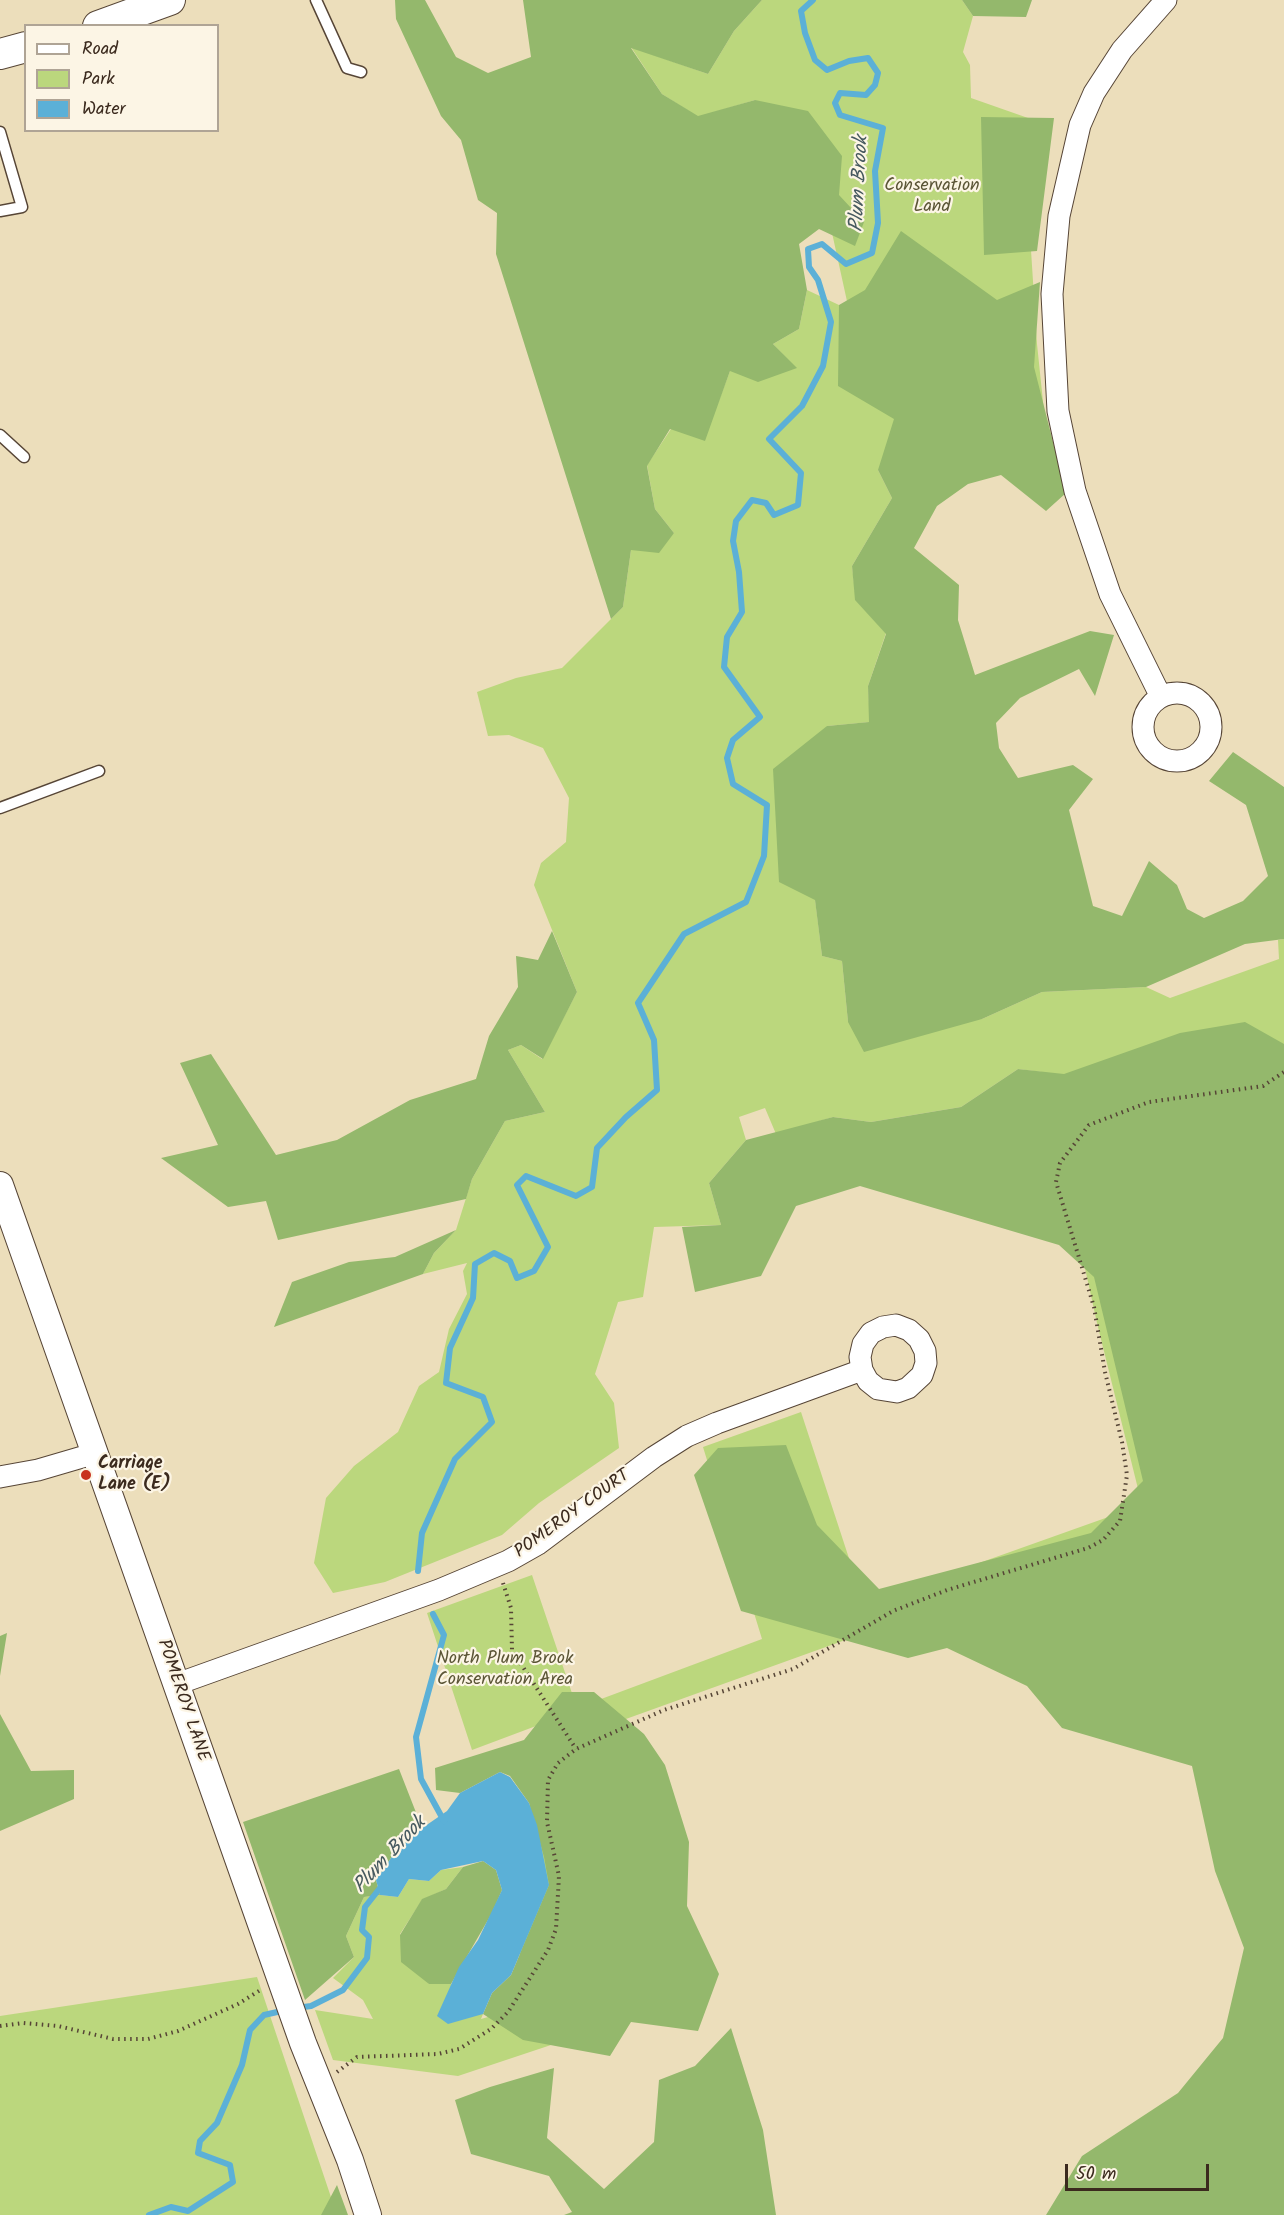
<!DOCTYPE html>
<style>
body{margin:0}
#map{position:relative;width:1284px;height:2215px;overflow:hidden;background:#ecdebb;font-family:Kalam,sans-serif}
canvas{display:block}
.legend{position:absolute;left:24px;top:24px;width:195px;height:108px;box-sizing:border-box;background:#fcf5e5;border:2px solid #afa495;margin:0;padding:8px 10px;list-style:none;font-size:18px;color:#3b2a1e}
.legend li{display:flex;align-items:center;gap:12px;height:30px}
.legend b{width:30px;border:2px solid #afa495}
.scale{position:absolute;left:1065px;top:2164px;width:144px;height:27px;box-sizing:border-box;border:3px solid #3b2a1e;border-top:0;padding-left:8px;font-size:18px;line-height:21px;white-space:nowrap;color:#3b2a1e;-webkit-text-stroke:4px #fcf5e5;paint-order:stroke}
</style>
<div id="map">
<canvas width="1284" height="2215"></canvas>
<ul class="legend">
<li><b style="height:8px;background:#fff"></b>Road</li>
<li><b style="height:16px;background:#bbd77d"></b>Park</li>
<li><b style="height:16px;background:#5bb0d7"></b>Water</li>
</ul>
<div class="scale">50 m</div>
</div>
<script>
const context = document.querySelector('canvas').getContext('2d');
context.lineJoin = 'round';
function paint(path, color) {
  context.fillStyle = color;
  context.fill(path, 'evenodd');
}
function poly(rows) {
  const path = new Path2D();
  for (const r of rows) {
    if (r.length === 3) {
      path.moveTo(r[0] + r[2], r[1]);
      path.arc(r[0], r[1], r[2], 0, 2 * Math.PI);
      continue;
    }
    path.moveTo(r[0], r[1]);
    for (let i = 2; i < r.length; i += 2) path.lineTo(r[i], r[i + 1]);
  }
  return path;
}
function stroke(path, color, width, dash) {
  context.strokeStyle = color;
  context.lineWidth = width;
  context.lineCap = dash ? 'butt' : 'round';
  context.setLineDash(dash || []);
  context.stroke(path);
}
function label(font, color, halo, rows, align = 'center') {
  context.font = font + ' Kalam,sans-serif';
  context.lineWidth = 4.5;
  context.setLineDash([]);
  context.textBaseline = 'middle';
  context.strokeStyle = halo;
  context.fillStyle = color;
  for (const [text, x, y, turn = 0] of rows) {
    context.save();
    context.translate(x, y);
    context.rotate((+turn || 0) * Math.PI / 180);
    context.textAlign = isNaN(turn) ? turn : align;
    if (halo) context.strokeText(text, 0, 0);
    context.fillText(text, 0, 0);
    context.restore();
  }
}
const green = poly([
 [762,0,962,0,973,16,963,52,970,65,971,98,1048,125,1031,250,1037,344,1047,440,878,470,892,498,852,566,856,600,886,633,868,686,870,722,827,726,815,899,822,956,842,961,848,1022,982,1019,1042,992,1146,987,1170,998,1279,959,1278,940,1284,939,1284,1047,1173,1522,587,1733,565,2010,551,2045,458,2076,333,2060,315,2010,373,2019,363,2000,333,1978,354,1957,346,1936,364,1897,380,1895,398,1897,409,1879,429,1881,441,1870,463,1867,446,1889,422,1900,400,1934,429,1984,451,1984,483,2014,481,2019,516,2009,536,1726,472,1750,427,1613,532,1575,577,1708,762,1639,703,1447,801,1412,864,1604,1142,1505,1097,1323,1042,1072,1018,1069,961,1107,871,1122,833,1117,776,1134,765,1108,739,1117,746,1140,709,1183,721,1225,654,1227,643,1297,618,1302,595,1374,614,1403,619,1448,539,1503,502,1535,385,1582,333,1593,314,1563,326,1498,354,1466,398,1432,419,1386,439,1372,449,1329,467,1294,463,1271,467,1263,423,1274,434,1253,456,1230,472,1179,505,1121,545,1112,508,1050,521,1045,542,1059,577,992,534,885,541,863,566,842,569,798,543,748,509,735,488,736,477,692,516,678,562,668,623,607,631,550,674,533,655,509,647,465,671,429,718,403,730,371,796,368,773,344,799,329,807,290,839,305,839,386,859,356,827,210,755,100,698,117,662,94,631,47,708,74,734,31],
 [257,1977,337,2215,0,2215,0,2016]
]);
const forest = poly([
 [395,0,425,0,456,57,488,73,531,57,523,0,762,0,734,31,708,74,631,48,662,94,698,116,755,100,808,111,842,156,839,195,864,222,855,246,819,229,799,244,807,290,799,329,773,344,797,368,758,382,730,371,705,441,670,429,647,466,655,509,674,533,659,553,631,550,623,607,611,619,496,254,497,213,478,200,461,140,441,116,396,19],
 [962,0,1032,0,1026,17,973,16],
 [981,117,1054,118,1037,251,984,255],
 [901,231,997,300,1040,282,1034,367,1066,493,1046,511,1001,475,968,484,937,506,914,548,959,585,958,620,975,675,1090,631,1114,635,1095,696,1079,669,1020,698,996,723,999,748,1018,778,1073,765,1093,779,1069,810,1093,906,1122,916,1149,861,1177,885,1187,909,1204,918,1243,901,1268,876,1246,805,1209,781,1233,752,1284,787,1284,939,1245,944,1146,987,1042,992,982,1019,864,1052,848,1022,842,961,822,956,815,900,779,882,773,769,827,726,869,722,868,686,886,634,855,600,852,566,892,498,878,470,894,419,838,386,839,305,865,290],
 [552,931,577,992,543,1059,521,1045,508,1050,545,1112,505,1121,472,1179,466,1199,278,1240,266,1201,228,1207,161,1158,218,1145,180,1063,211,1054,276,1155,337,1140,410,1100,476,1079,489,1036,518,987,516,956,538,960],
 [1245,1022,1284,1044,1284,2215,1046,2215,1082,2156,1178,2093,1223,2038,1244,1948,1215,1871,1192,1766,1062,1728,1027,1686,947,1648,908,1658,741,1611,694,1475,718,1448,786,1445,817,1525,879,1589,1091,1533,1143,1481,1094,1277,1059,1245,860,1186,796,1206,761,1276,695,1292,682,1227,721,1225,709,1183,746,1140,833,1117,871,1122,961,1107,1018,1069,1064,1074,1180,1033],
 [456,1230,434,1253,423,1274,274,1327,292,1282,349,1262,395,1257],
 [7,1633,0,1676,0,1636],
 [562,1692,594,1692,644,1734,665,1765,689,1842,687,1906,719,1974,698,2031,631,2022,610,2056,523,2040,483,2014,492,1993,511,1975,549,1885,544,1857,529,1803,510,1776,500,1772,460,1793,436,1790,435,1768,524,1740],
 [0,1714,31,1771,74,1770,74,1799,0,1831],
 [399,1769,417,1815,415,1833,391,1858,376,1880,380,1895,364,1897,346,1936,354,1957,305,2000,243,1822],
 [483,1861,496,1870,502,1890,492,1913,451,1984,429,1984,401,1962,400,1935,422,1899,446,1889,463,1867],
 [731,2028,763,2130,776,2215,564,2215,572,2212,549,2176,471,2154,455,2100,490,2087,554,2068,547,2138,604,2189,654,2142,659,2080,695,2066],
 [337,2185,348,2215,321,2215]
]);
const water = poly([
 [500,1772,510,1777,529,1803,537,1825,549,1885,511,1975,492,1993,483,2014,448,2024,437,2016,459,1967,478,1940,502,1890,496,1870,483,1861,441,1870,429,1881,409,1879,398,1897,380,1895,376,1880,391,1858,415,1833,447,1811,460,1793]
]);
const stream = poly([
 [418,1571,422,1533,455,1459,492,1422,483,1397,446,1383,450,1348,473,1298,475,1264,494,1253,510,1261,517,1278,534,1271,548,1247,517,1185,526,1176,576,1196,592,1187,597,1148,626,1117,657,1090,654,1040,638,1003,684,934,746,902,764,856,767,805,733,784,727,758,733,740,760,717,724,667,727,637,742,612,739,572,733,541,736,521,752,500,766,503,774,515,798,505,801,473,769,439,802,406,823,366,831,322,818,280,809,267,808,249,822,244,846,264,872,253,878,223,875,171,883,128,840,115,835,103,840,93,866,95,875,85,878,73,868,58,849,61,827,70,815,60,805,33,801,11,813,0],
 [433,1614,444,1635,416,1737,421,1779,444,1821],
 [296,2008,311,2006,343,1990,367,1958,369,1937,362,1930,365,1907,384,1883],
 [149,2215,171,2207,188,2211,233,2182,230,2165,198,2153,200,2141,217,2123,242,2065,250,2030,264,2015,286,2010]
]);
const path = poly([
 [503,1583,511,1608,512,1650,576,1749],
 [0,2026,23,2023,58,2026,113,2039,148,2039,178,2031,238,2004,262,1989],
 [337,2072,357,2057,438,2054,459,2049,491,2029,508,2012,548,1950,556,1929,559,1876,547,1822,548,1780,558,1763,576,1749,664,1710,793,1669,893,1611,947,1590,1088,1548,1103,1540,1120,1521,1127,1475,1122,1442,1105,1372,1094,1307,1056,1182,1060,1163,1089,1125,1149,1102,1263,1086,1284,1072]
]);
const service = poly([
 [316,0,347,68,361,72],
 [0,132,22,207,0,211],
 [0,435,24,457],
 [0,808,99,771]
]);
const minor = poly([
 [1177,727,34],
 [1161,697,1110,594,1075,491,1058,411,1052,294,1059,216,1080,125,1094,93,1122,50,1166,0],
 [0,1477,38,1470,96,1453],
 [177,1684,439,1590,508,1561,538,1544,654,1457,687,1436,717,1423,862,1370,868,1381,878,1389,897,1392,908,1388,922,1375,926,1363,925,1351,919,1339,909,1330,896,1325,883,1327,871,1333,863,1344,860,1357,862,1370]
]);
const tertiary = poly([
 [0,1185,303,2043,350,2160,368,2215]
]);
const secondary = poly([
 [98,26,170,0],
 [0,54,26,47]
]);
const markers = [
 [86,1475,6,"#c8321e"]
];
const parkNames = [
 ["Conservation",932,187],
 ["Land",932,208],
 ["North Plum Brook",505,1660],
 ["Conservation Area",505,1681]
];
const poiNames = [
 ["Carriage",98,1465],
 ["Lane (E)",98,1486]
];
const streetNames = [
 ["POMEROY COURT",573,1515,-36],
 ["POMEROY LANE",182,1701,71]
];
const waterNames = [
 ["Plum Brook",861,184,-87],
 ["Plum Brook",391,1856,-47]
];
paint(green, '#bbd77d');
paint(forest, '#94b86c');
paint(water, '#5bb0d7');
stroke(stream, '#5bb0d7', 6);
stroke(service, '#564536', 13);
stroke(minor, '#564536', 23);
stroke(tertiary, '#564536', 28);
stroke(secondary, '#564536', 32);
stroke(path, '#564536', 4, [1.5, 4.5]);
stroke(service, '#fff', 10);
stroke(minor, '#fff', 21);
stroke(tertiary, '#fff', 26);
stroke(secondary, '#fff', 30);
for (const [x, y, r, color] of markers) {
  const dot = new Path2D();
  dot.arc(x, y, r, 0, 2 * Math.PI);
  context.fillStyle = color;
  context.fill(dot);
  stroke(dot, '#fcf5e5', 2);
}
label('18px', '#5b5536', '#fcf5e5', parkNames);
label('bold 18px', '#3b2a1e', '#fcf5e5', poiNames, 'left');
label('18px', '#3b2a1e', '#fcf5e5', streetNames);
label('italic 20px', '#46595f', '#fcf5e5', waterNames);
</script>
